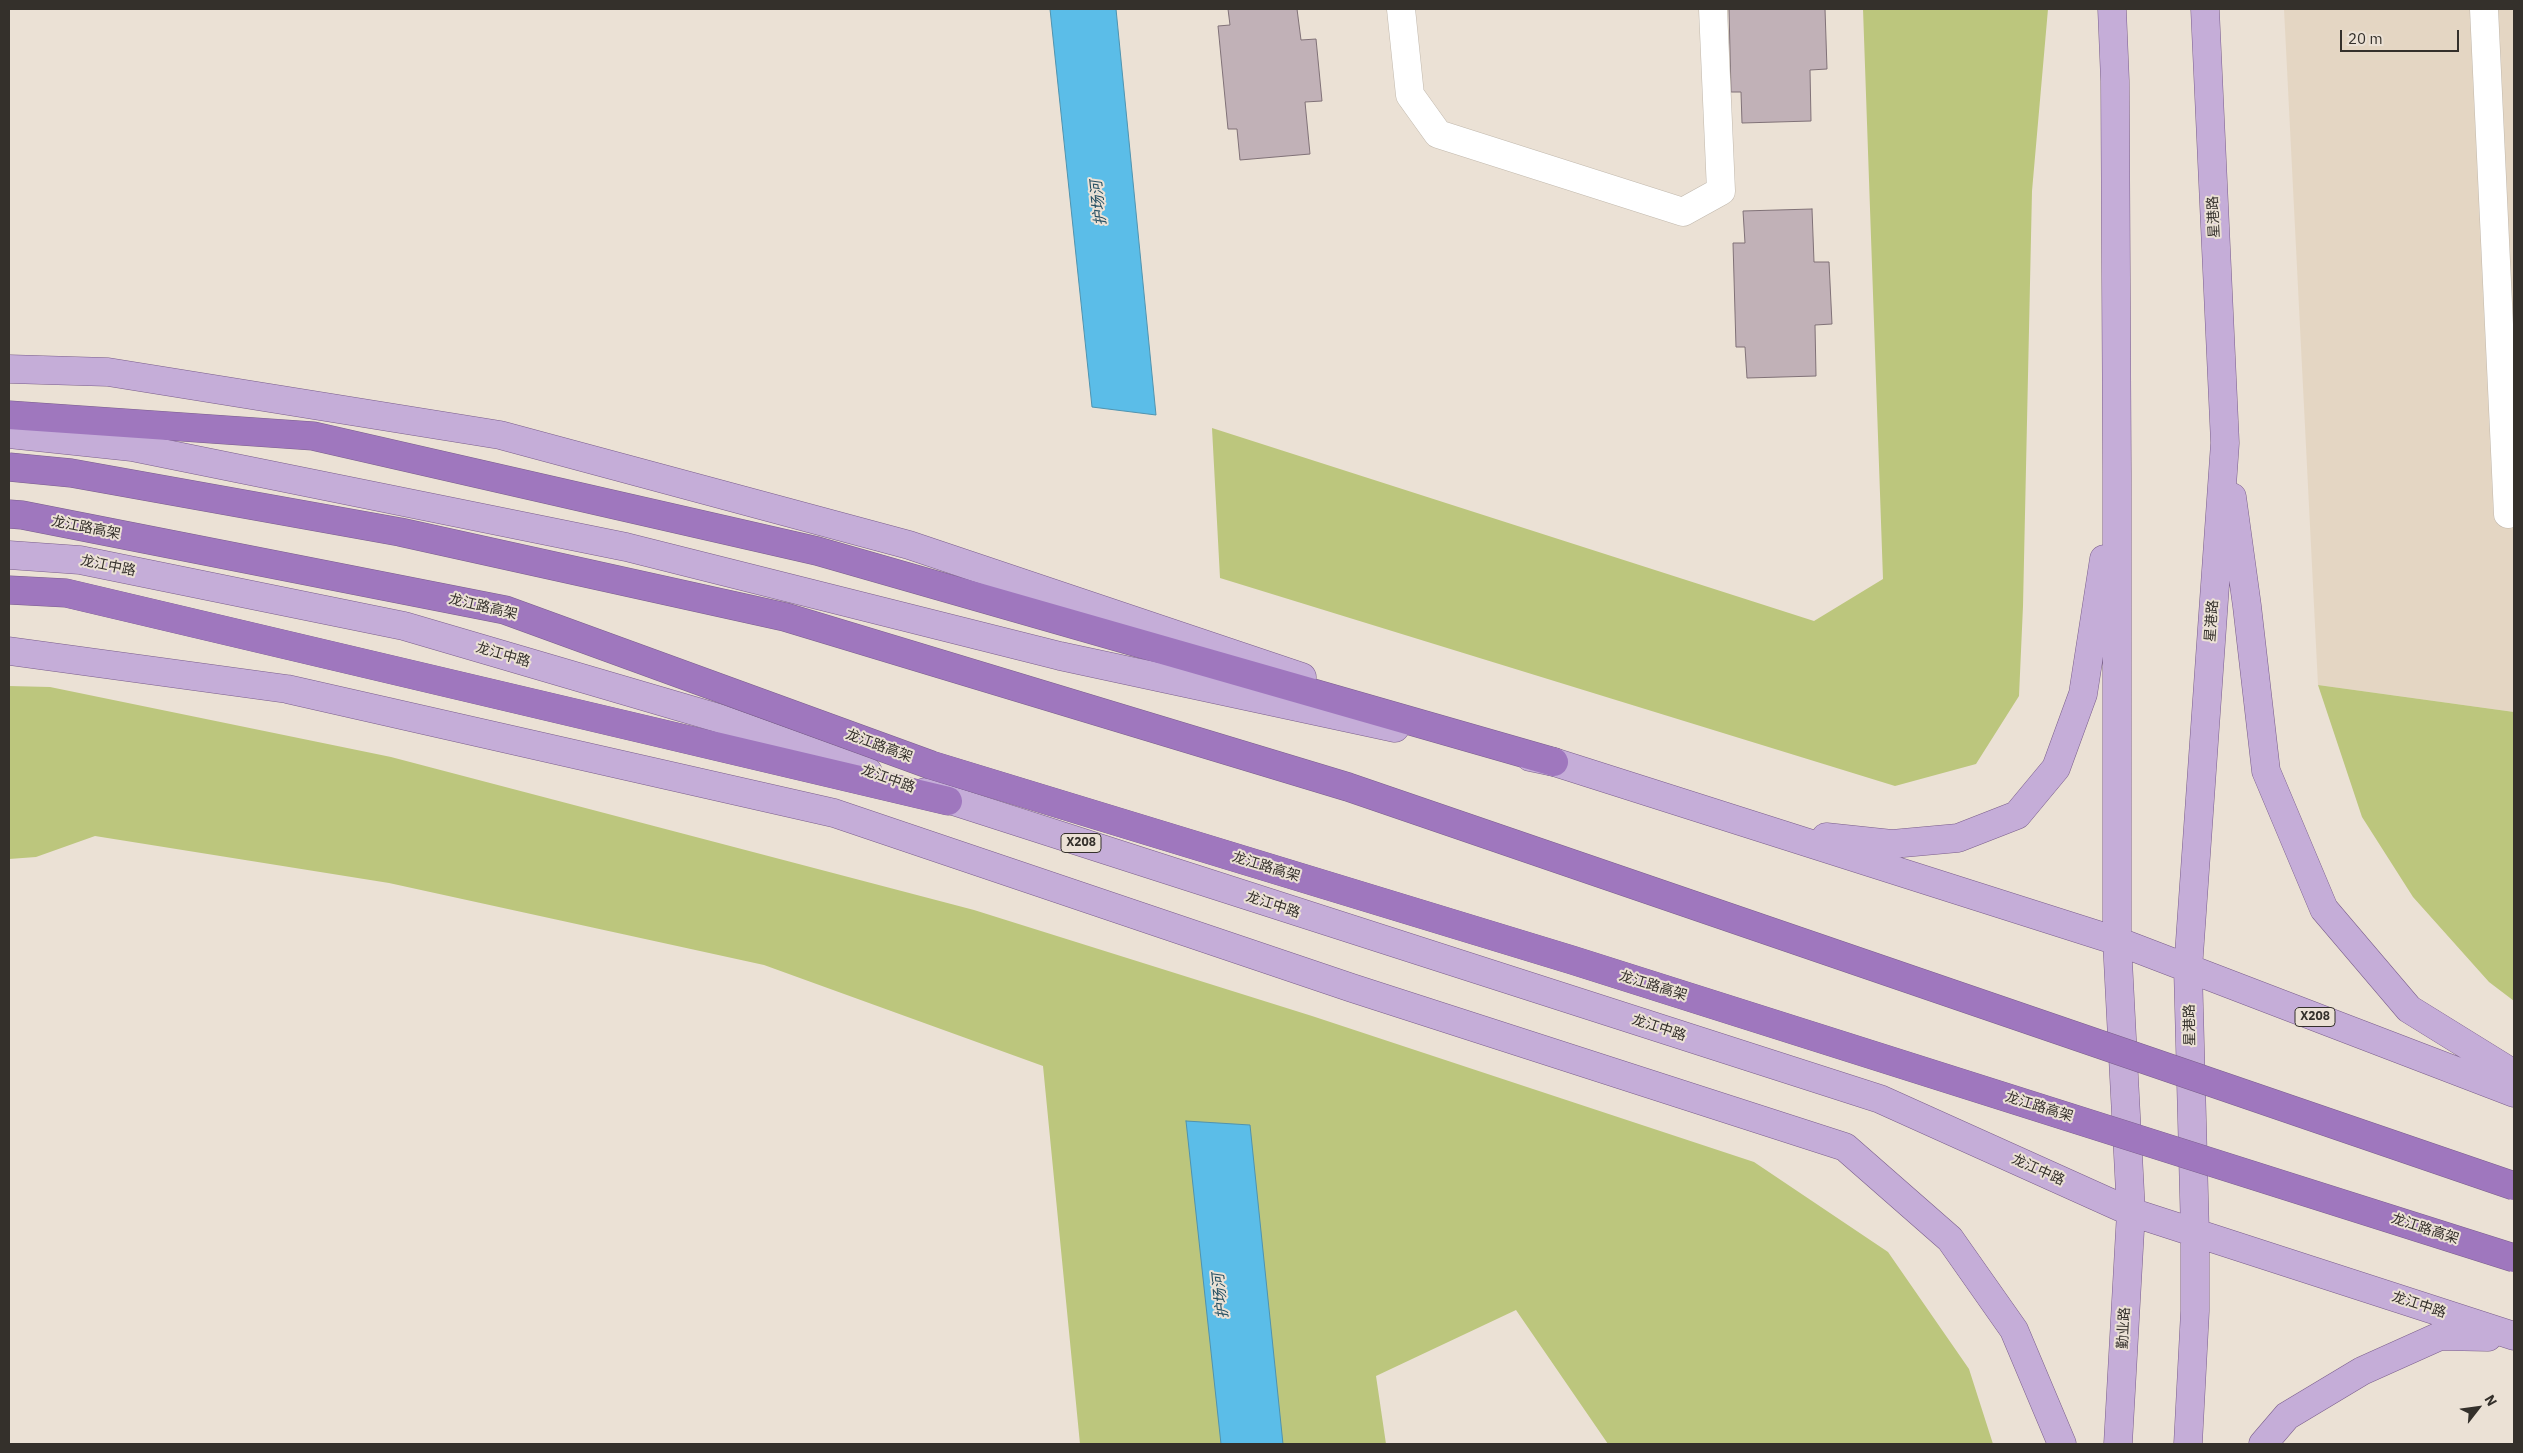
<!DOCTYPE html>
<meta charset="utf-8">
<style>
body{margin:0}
#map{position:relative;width:2523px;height:1453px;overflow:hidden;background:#ebe1d5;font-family:"IBM Plex Sans",sans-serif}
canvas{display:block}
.frame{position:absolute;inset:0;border:10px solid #34302b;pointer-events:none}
.north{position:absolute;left:2453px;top:1383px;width:50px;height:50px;-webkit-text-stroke:4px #ebe1d5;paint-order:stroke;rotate:60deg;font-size:14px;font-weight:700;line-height:20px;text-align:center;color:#34302b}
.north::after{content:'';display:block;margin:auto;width:18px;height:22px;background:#34302b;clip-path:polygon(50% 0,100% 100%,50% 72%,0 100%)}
.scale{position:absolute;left:2340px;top:30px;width:119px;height:22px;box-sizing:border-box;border:2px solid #34302b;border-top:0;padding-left:6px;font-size:15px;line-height:18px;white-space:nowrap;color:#34302b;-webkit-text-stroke:4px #ebe1d5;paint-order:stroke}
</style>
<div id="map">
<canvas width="2523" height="1453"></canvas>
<div class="frame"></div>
<div class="north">N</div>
<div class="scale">20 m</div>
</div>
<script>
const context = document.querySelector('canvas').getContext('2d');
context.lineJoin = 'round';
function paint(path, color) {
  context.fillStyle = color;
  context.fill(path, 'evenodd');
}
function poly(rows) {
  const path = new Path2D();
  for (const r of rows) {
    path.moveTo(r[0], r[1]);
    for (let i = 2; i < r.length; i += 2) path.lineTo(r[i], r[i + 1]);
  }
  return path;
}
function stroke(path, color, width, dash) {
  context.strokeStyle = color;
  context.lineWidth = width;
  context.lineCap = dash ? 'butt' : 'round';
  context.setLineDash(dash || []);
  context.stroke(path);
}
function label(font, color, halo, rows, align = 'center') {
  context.font = font + ' "IBM Plex Sans","Noto Sans SC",sans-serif';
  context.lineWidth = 4;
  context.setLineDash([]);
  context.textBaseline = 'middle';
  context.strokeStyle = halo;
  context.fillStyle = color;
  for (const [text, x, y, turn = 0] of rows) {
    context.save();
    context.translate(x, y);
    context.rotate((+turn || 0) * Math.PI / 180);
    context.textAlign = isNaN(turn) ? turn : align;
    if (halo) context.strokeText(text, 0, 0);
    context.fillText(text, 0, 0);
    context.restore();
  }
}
const built = poly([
 [2284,9,2514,9,2514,712,2318,685]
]);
const green = poly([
 [1863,9,2048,9,2032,191,2023,606,2019,696,1976,764,1895,786,1220,578,1212,428,1814,621,1883,579],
 [2318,685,2514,712,2514,1001,2489,982,2413,897,2362,817],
 [9,686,50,687,391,757,974,910,1312,1016,1754,1162,1888,1252,1969,1369,1993,1444,1608,1444,1516,1310,1376,1376,1386,1444,1080,1444,1043,1066,764,965,389,883,95,836,36,857,9,859]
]);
const water = poly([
 [1050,9,1116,9,1156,415,1092,407,1050,9],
 [1186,1121,1250,1125,1283,1444,1221,1444,1186,1121]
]);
const building = poly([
 [1228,9,1297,9,1301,40,1316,39,1322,101,1305,102,1310,154,1240,160,1237,129,1228,129,1218,26,1230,25,1228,9],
 [1729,9,1825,9,1827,69,1810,70,1811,121,1742,123,1741,92,1731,92,1729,9],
 [1812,209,1814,262,1829,262,1832,324,1815,325,1816,376,1747,378,1745,347,1736,347,1733,243,1745,243,1743,211,1812,209]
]);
const minor = poly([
 [1401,9,1410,95,1438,134,1683,212,1721,191,1713,9],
 [2484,9,2508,514]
]);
const major = poly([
 [2112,9,2115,81,2117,473,2117,941,2131,1212,2118,1444],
 [9,369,108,372,500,435,909,545,1302,677],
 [9,434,132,447,626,547,1060,656,1395,728],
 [2232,497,2247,606,2266,771,2324,909,2409,1009,2514,1074],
 [9,555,80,560,404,626,718,718,868,772],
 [9,651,287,689,834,813,1352,988,1845,1147,1950,1239,2014,1330,2062,1444],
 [1530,757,1554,762,2117,941,2514,1093],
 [925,792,1880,1099,2131,1212,2514,1336],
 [1826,837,1892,844,1958,838,2017,815,2056,768,2083,694,2104,559],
 [2188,1444,2195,1311,2195,1233,2188,969,2225,443,2205,9],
 [2263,1444,2287,1416,2362,1371,2440,1336,2488,1337]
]);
const highway = poly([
 [9,415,313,436,817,551,1554,762],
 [9,590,66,593,948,801]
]);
const highwayBridge = poly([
 [9,467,71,473,400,532,785,617,1348,787,2514,1186],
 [9,514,22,515,505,610,931,765,1572,960,2514,1258]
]);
const shields = [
 [1081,843,40],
 [2315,1017,40]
];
const shieldNames = [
 ["X208",1081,843],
 ["X208",2315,1017]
];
const streetNames = [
 ["星港路",2214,217,-93],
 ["龙江路高架",86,528,11],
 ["龙江中路",108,566,11],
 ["龙江路高架",483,607,13],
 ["星港路",2212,621,-86],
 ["龙江中路",503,655,16],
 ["龙江路高架",879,746,20],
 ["龙江中路",888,779,20],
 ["龙江路高架",1266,867,17],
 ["龙江中路",1273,905,18],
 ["龙江路高架",1653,986,17],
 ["星港路",2190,1025,-91],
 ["龙江中路",1659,1028,18],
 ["龙江路高架",2039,1107,17],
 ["龙江中路",2038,1170,24],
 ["龙江路高架",2425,1229,18],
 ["龙江中路",2419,1305,18],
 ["勤业路",2124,1328,-87]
];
const waterNames = [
 ["护场河",1099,203,-96],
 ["护场河",1221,1296,-96]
];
paint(built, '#e4d6c3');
paint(green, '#bcc67d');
paint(water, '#5bbde8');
stroke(water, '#4f93af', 1);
paint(building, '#c1b1b7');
stroke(building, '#807177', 1);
stroke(minor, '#c1b8ac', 29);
stroke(major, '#7a5e8b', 29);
stroke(highway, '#7a5e8b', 29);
stroke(minor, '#fff', 28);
stroke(major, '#c5add8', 28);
stroke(highway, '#9f77be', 28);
stroke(highwayBridge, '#7a5e8b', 29, []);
stroke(highwayBridge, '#9f77be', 28);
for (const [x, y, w] of shields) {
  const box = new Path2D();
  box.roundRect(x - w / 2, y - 9.5, w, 19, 4);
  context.fillStyle = '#ebe1d5';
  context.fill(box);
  stroke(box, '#34302b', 1);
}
label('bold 12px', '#34302b', null, shieldNames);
label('14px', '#34302b', '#ebe1d5', streetNames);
label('italic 15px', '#265063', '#ebe1d5', waterNames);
</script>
